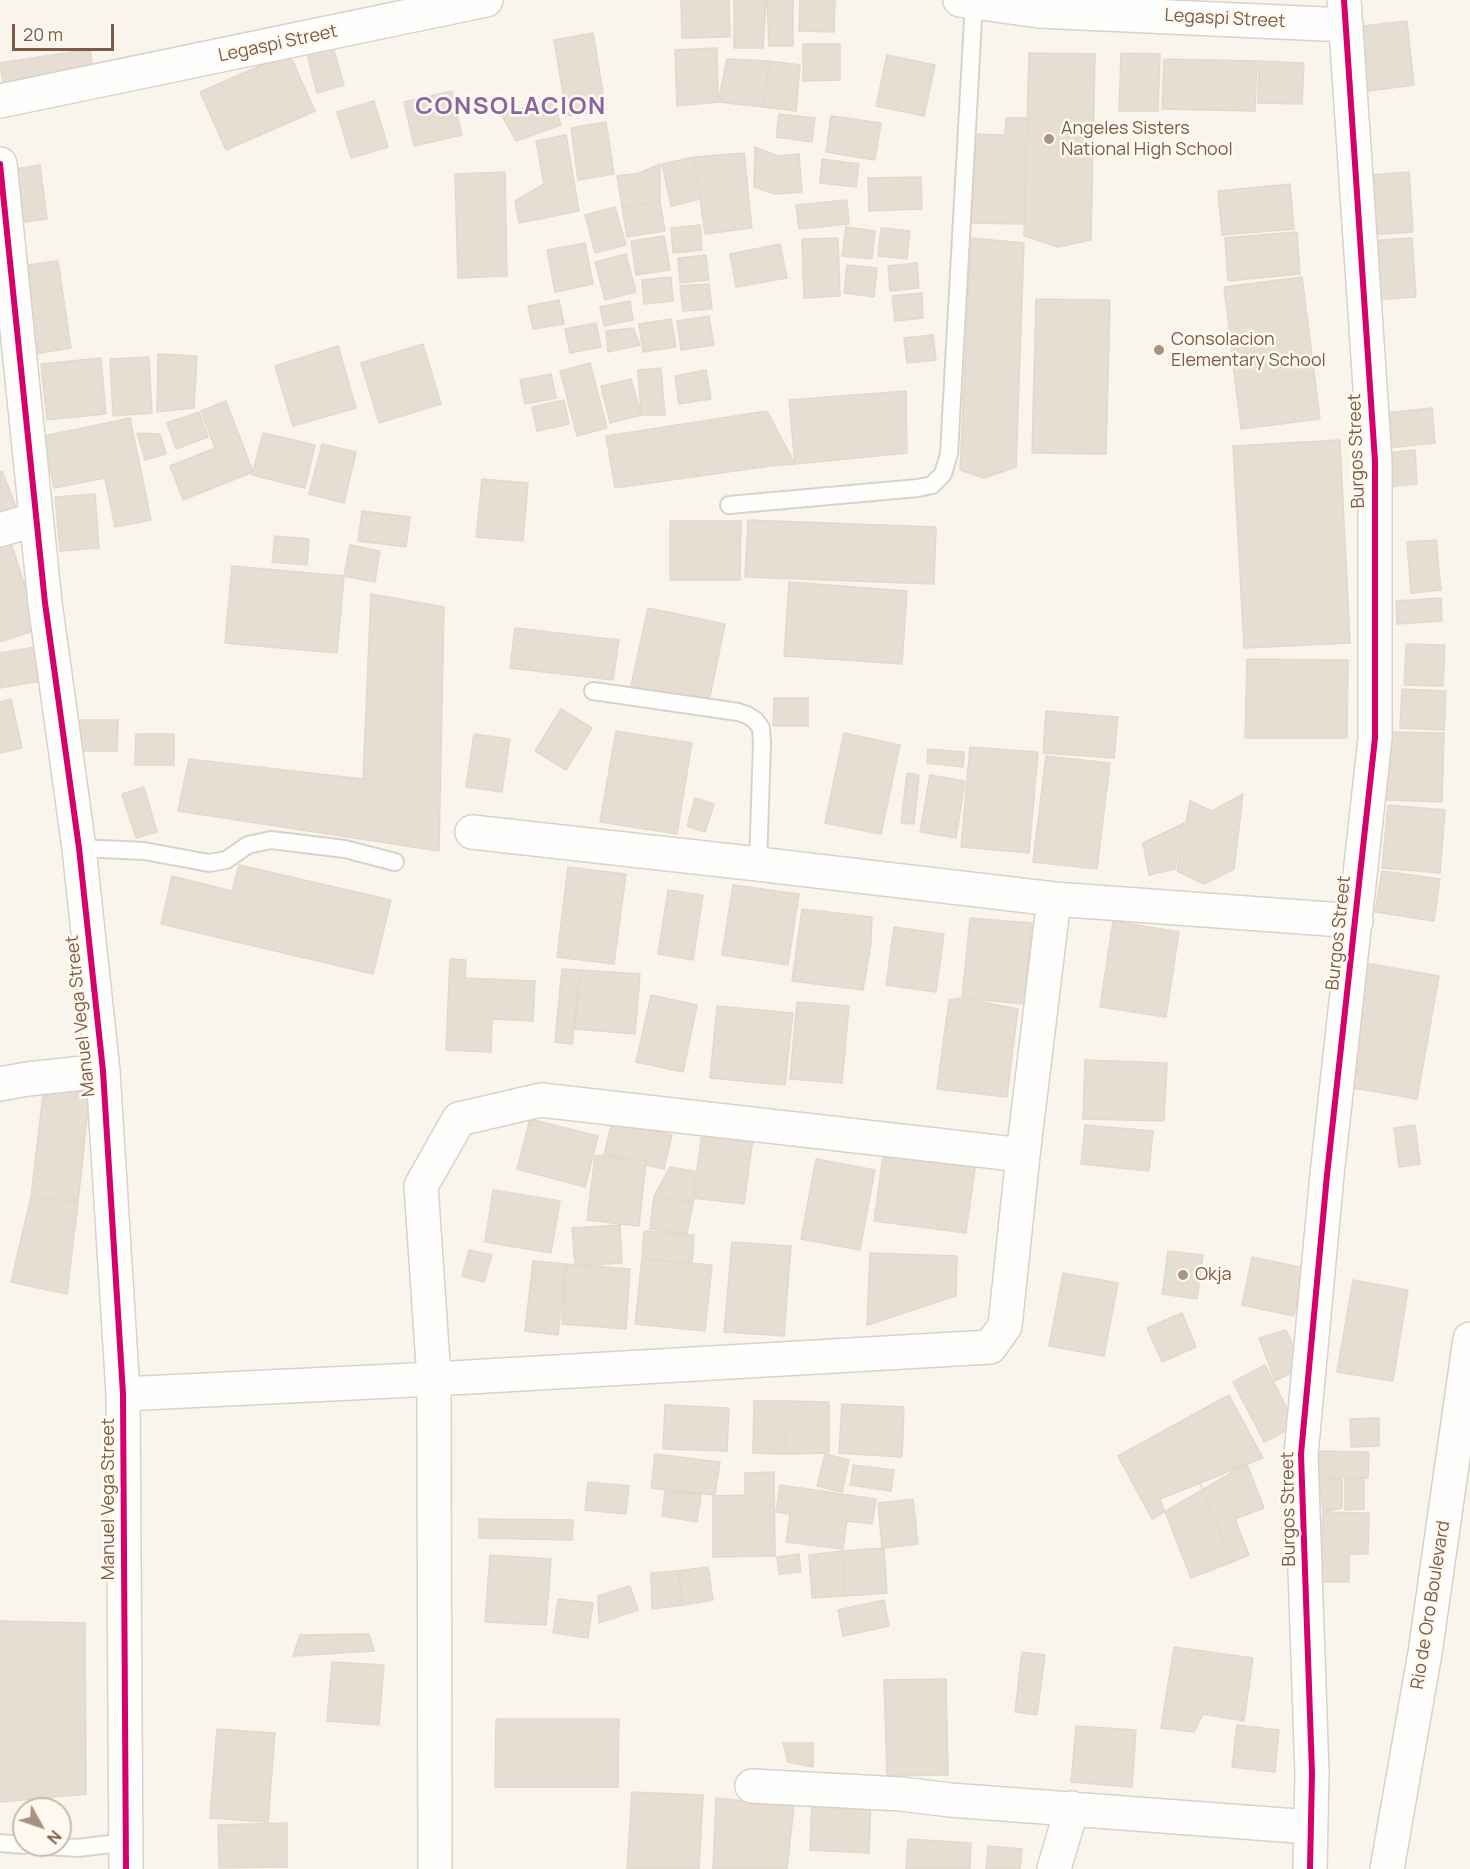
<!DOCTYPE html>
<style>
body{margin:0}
#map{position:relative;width:1470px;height:1869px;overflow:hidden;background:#f9f5ec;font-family:Manrope,sans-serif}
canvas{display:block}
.north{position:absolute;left:12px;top:1797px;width:60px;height:60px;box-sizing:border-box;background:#fff9f0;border:2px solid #cbbaad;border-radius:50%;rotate:130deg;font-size:16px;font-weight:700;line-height:24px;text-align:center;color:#7c5c48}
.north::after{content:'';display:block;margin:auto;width:21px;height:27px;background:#a89281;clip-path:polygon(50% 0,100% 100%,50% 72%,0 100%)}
.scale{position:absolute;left:12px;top:24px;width:102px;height:27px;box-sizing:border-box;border:3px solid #7c5c48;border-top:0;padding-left:8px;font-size:18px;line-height:21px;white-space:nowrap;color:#7c5c48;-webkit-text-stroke:4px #fff9f0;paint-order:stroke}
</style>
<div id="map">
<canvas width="1470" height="1869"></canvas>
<div class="north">N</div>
<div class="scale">20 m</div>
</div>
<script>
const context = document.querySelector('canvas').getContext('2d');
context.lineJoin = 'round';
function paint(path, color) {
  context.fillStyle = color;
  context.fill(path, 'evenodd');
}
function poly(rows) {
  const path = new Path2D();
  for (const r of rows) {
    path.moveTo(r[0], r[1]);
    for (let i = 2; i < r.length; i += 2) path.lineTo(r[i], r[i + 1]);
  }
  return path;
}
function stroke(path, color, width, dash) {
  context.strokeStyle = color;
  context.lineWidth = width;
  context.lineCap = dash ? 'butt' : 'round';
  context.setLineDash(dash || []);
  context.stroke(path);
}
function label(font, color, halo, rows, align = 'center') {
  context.font = font + ' Manrope,sans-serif';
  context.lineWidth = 5;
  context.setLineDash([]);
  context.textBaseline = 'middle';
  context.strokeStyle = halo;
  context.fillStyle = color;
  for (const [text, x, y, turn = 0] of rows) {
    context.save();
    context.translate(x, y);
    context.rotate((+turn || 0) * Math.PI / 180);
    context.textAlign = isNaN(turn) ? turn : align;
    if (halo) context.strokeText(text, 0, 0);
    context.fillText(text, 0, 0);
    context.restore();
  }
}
const building = poly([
 [681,0,729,0,730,37,682,38,681,0],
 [734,0,766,0,763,48,734,48,734,0],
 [767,0,793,0,793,46,769,46,767,0],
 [800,0,835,0,834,32,799,31,800,0],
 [1407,21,1414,85,1361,92,1354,27,1407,21],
 [593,33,606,110,567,116,554,40,593,33],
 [803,44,840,44,840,80,803,81,803,44],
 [333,47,344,85,317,93,307,54,333,47],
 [717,48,718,102,677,106,675,50,717,48],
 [90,49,94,76,4,90,0,63,90,49],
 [289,53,315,111,226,150,200,92,289,53],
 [1029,53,1095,54,1091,240,1058,247,1024,236,1029,53],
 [1121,53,1160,54,1158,111,1119,111,1121,53],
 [887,55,935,65,924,116,876,106,887,55],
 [727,59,769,61,764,107,718,102,727,59],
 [1164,59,1257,61,1255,111,1162,109,1164,59],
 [769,61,800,65,796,111,764,107,769,61],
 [1259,61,1304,63,1302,104,1258,103,1259,61],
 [452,91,462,135,414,146,404,102,452,91],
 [553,100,561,125,516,141,501,114,553,100],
 [374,101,388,147,351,158,337,112,374,101],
 [779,114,815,118,812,142,776,137,779,114],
 [831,116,881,123,875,160,826,152,831,116],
 [1006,118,1027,118,1024,224,968,223,971,134,1005,135,1006,118],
 [606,122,614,174,578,180,571,128,606,122],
 [566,135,579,211,519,223,515,201,544,184,536,141,566,135],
 [755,147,778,156,799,154,802,192,775,194,754,187,755,147],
 [744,153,752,228,705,234,694,157,744,153],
 [694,157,700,199,671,206,662,164,694,157],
 [822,159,859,164,856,187,820,183,822,159],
 [660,164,660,202,622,207,617,176,639,173,660,164],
 [40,165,47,219,17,223,10,170,40,165],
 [505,172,507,276,458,278,455,174,505,172],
 [1409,172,1413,232,1366,235,1362,176,1409,172],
 [921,177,922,209,869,211,868,178,921,177],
 [1290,184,1294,229,1222,235,1218,191,1290,184],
 [847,200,849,224,799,229,796,205,847,200],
 [660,202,665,231,627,237,622,207,660,202],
 [615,207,626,245,595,253,585,215,615,207],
 [700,225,702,250,673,253,671,228,700,225],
 [846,227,875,231,872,259,842,256,846,227],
 [881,228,910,231,907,259,878,256,881,228],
 [1297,232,1300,274,1228,281,1225,238,1297,232],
 [664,236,670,270,636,275,631,241,664,236],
 [838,238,840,296,804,298,802,239,838,238],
 [971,238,1024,243,1016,467,984,478,960,470,971,238],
 [1412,238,1416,297,1370,300,1366,241,1412,238],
 [585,243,593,284,555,292,547,250,585,243],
 [780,244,787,278,736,287,730,254,780,244],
 [626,254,636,292,605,300,595,262,626,254],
 [706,255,709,280,680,283,678,258,706,255],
 [58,261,71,348,33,354,21,266,58,261],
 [917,263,919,288,890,291,888,266,917,263],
 [847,265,877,268,874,297,844,293,847,265],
 [671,277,673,301,644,304,642,280,671,277],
 [1302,277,1320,419,1241,429,1224,287,1302,277],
 [709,284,712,309,683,311,680,286,709,284],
 [922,293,923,318,895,321,892,296,922,293],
 [1036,299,1110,300,1106,454,1032,453,1036,299],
 [559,300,564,324,533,329,528,306,559,300],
 [630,301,633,320,604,326,600,307,630,301],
 [709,316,714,345,681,350,677,321,709,316],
 [671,319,676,347,643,352,639,324,671,319],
 [596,323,601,347,570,353,565,329,596,323],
 [633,328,640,345,608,352,606,331,633,328],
 [933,335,936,360,907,363,904,338,933,335],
 [423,344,441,404,379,423,361,363,423,344],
 [338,346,356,408,293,426,275,366,338,346],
 [158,354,197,356,194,408,157,412,158,354],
 [149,357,152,413,113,416,110,359,149,357],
 [101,358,106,414,47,420,41,364,101,358],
 [590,363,607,428,577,436,560,371,590,363],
 [661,368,665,415,641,415,638,370,661,368],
 [706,370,711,399,679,404,675,376,706,370],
 [551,374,556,398,525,404,520,380,551,374],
 [631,379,641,415,610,423,601,386,631,379],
 [906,391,907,453,795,464,789,400,906,391],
 [564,400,569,424,537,431,532,407,564,400],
 [226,401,253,472,183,500,170,466,215,448,201,411,226,401],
 [1432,408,1435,443,1388,448,1385,413,1432,408],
 [767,411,795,464,770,466,615,488,606,436,767,411],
 [199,412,208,437,176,449,167,423,199,412],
 [130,418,151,520,115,527,105,478,54,488,44,436,130,418],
 [137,433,160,434,166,454,145,460,137,433],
 [263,433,315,445,305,488,252,475,263,433],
 [1340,440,1350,643,1244,648,1233,446,1340,440],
 [322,444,356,452,344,503,309,494,322,444],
 [1415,450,1417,484,1387,487,1384,453,1415,450],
 [2,471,18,512,0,519,0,472,2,471],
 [482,479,528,483,523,541,476,537,482,479],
 [95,494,99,548,60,551,55,497,95,494],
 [362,511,410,517,406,547,358,541,362,511],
 [748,520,936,527,934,584,745,577,748,520],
 [670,521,741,521,740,580,670,580,670,521],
 [275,536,309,539,307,565,272,562,275,536],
 [10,540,39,629,0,642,0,543,10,540],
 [1436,540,1441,590,1411,593,1407,542,1436,540],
 [350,545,380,551,375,582,344,576,350,545],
 [232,566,344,576,337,653,225,643,232,566],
 [789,582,907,591,902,664,784,656,789,582],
 [371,594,444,607,439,851,178,811,189,759,363,779,371,594],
 [1441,598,1442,621,1397,624,1396,601,1441,598],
 [648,608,725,624,708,706,630,690,648,608],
 [515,628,619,640,613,680,510,668,515,628],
 [1406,644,1445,645,1443,686,1404,685,1406,644],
 [41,646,47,680,0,688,0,653,41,646],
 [1247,659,1348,660,1347,738,1245,738,1247,659],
 [1402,689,1446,691,1444,730,1400,728,1402,689],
 [774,698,808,698,808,726,773,726,774,698],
 [11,699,22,748,0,753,0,702,11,699],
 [561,709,592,728,566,770,535,751,561,709],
 [1046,711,1118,717,1114,758,1043,753,1046,711],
 [80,720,118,720,117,751,79,751,80,720],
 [616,731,692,743,677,834,600,822,616,731],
 [1387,732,1444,733,1442,802,1385,800,1387,732],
 [844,733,900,745,881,834,825,823,844,733],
 [136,734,174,734,174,765,135,765,136,734],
 [474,734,510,739,502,792,466,787,474,734],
 [970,747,1038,752,1029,853,961,847,970,747],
 [928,749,964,752,963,767,927,763,928,749],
 [1046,756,1110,763,1097,869,1033,862,1046,756],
 [907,773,919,775,914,824,901,823,907,773],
 [930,775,965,781,956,838,920,832,930,775],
 [144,787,157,832,136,838,122,794,144,787],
 [1243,794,1234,869,1204,884,1177,871,1190,801,1212,811,1243,794],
 [695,798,714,804,705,832,687,826,695,798],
 [1388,805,1445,810,1440,873,1382,868,1388,805],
 [1184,823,1175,869,1149,875,1143,843,1184,823],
 [239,865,391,900,373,974,161,924,172,876,232,891,239,865],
 [568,867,626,874,614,964,557,957,568,867],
 [1382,871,1440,879,1434,921,1375,912,1382,871],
 [733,885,799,894,788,965,722,955,733,885],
 [668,890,703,895,693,960,658,954,668,890],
 [802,909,872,917,871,943,863,990,792,981,802,909],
 [970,918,1032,923,1024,1004,962,998,970,918],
 [1113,921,1179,932,1166,1017,1100,1007,1113,921],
 [894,927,944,934,936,992,886,985,894,927],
 [450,959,466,960,465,978,535,981,533,1021,492,1019,491,1052,446,1050,450,959],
 [1365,963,1439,976,1417,1099,1342,1086,1365,963],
 [562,969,580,970,572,1044,555,1042,562,969],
 [580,970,640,974,635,1034,575,1029,580,970],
 [651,995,697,1005,683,1072,636,1062,651,995],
 [962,998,1018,1009,1007,1097,937,1089,949,1000,962,998],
 [797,1002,849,1006,842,1083,790,1079,797,1002],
 [717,1006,793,1013,785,1085,710,1078,717,1006],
 [1085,1060,1167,1063,1164,1121,1083,1119,1085,1060],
 [44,1086,90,1091,78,1202,31,1197,44,1086],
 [530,1119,598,1136,585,1187,517,1169,530,1119],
 [612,1121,672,1135,664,1169,604,1155,612,1121],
 [1085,1125,1153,1131,1149,1171,1081,1164,1085,1125],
 [1415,1125,1420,1164,1399,1167,1394,1128,1415,1125],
 [702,1133,753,1139,744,1204,693,1198,702,1133],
 [884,1150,976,1161,966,1233,874,1221,884,1150],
 [604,1155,646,1162,639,1226,587,1220,595,1156,604,1155],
 [816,1159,875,1170,860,1250,801,1239,816,1159],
 [670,1167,699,1172,693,1203,654,1196,670,1167],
 [493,1190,560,1201,551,1253,485,1242,493,1190],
 [654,1196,693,1203,687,1234,650,1229,654,1196],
 [31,1197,78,1202,67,1294,11,1282,31,1197],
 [620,1225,622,1263,575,1266,572,1228,620,1225],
 [644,1231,694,1235,692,1263,642,1259,644,1231],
 [732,1242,791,1246,784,1336,724,1332,732,1242],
 [469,1250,492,1255,484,1282,462,1276,469,1250],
 [1168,1251,1203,1255,1197,1299,1162,1294,1168,1251],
 [870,1253,957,1256,956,1296,867,1325,870,1253],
 [1252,1257,1304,1268,1294,1316,1242,1305,1252,1257],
 [642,1259,712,1265,705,1331,635,1324,642,1259],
 [533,1261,566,1264,558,1335,525,1331,533,1261],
 [566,1264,630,1269,626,1329,562,1324,566,1264],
 [1063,1273,1118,1283,1104,1356,1049,1346,1063,1273],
 [1353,1280,1408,1290,1393,1381,1337,1372,1353,1280],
 [1182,1313,1196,1347,1162,1362,1147,1328,1182,1313],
 [1286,1330,1304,1367,1275,1381,1259,1338,1286,1330],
 [1265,1365,1296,1426,1264,1442,1233,1382,1265,1365],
 [1229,1395,1263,1458,1247,1464,1152,1519,1118,1456,1229,1395],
 [754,1401,787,1401,786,1454,753,1453,754,1401],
 [787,1401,829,1402,829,1453,786,1454,787,1401],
 [842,1404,904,1407,902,1457,839,1453,842,1404],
 [665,1405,729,1408,727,1451,663,1449,665,1405],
 [1379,1418,1379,1446,1351,1447,1350,1419,1379,1418],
 [1317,1451,1369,1452,1368,1478,1316,1477,1317,1451],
 [655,1454,720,1462,715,1495,651,1488,655,1454],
 [825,1454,849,1460,842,1492,817,1486,825,1454],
 [1247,1464,1264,1508,1235,1519,1249,1555,1232,1562,1200,1483,1247,1464],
 [853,1465,894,1470,891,1491,850,1485,853,1465],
 [774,1472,775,1556,713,1557,713,1496,745,1495,745,1473,774,1472],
 [1345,1478,1364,1478,1364,1509,1345,1510,1345,1478],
 [1319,1479,1342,1479,1342,1508,1323,1512,1319,1479],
 [588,1482,629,1486,626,1514,585,1510,588,1482],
 [1200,1483,1232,1562,1191,1578,1160,1499,1200,1483],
 [780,1485,876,1499,872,1524,847,1521,843,1549,786,1542,790,1514,776,1512,780,1485],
 [665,1490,701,1495,697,1522,662,1516,665,1490],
 [913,1499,918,1544,882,1548,878,1503,913,1499],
 [1323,1512,1369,1513,1368,1554,1349,1554,1349,1582,1321,1582,1323,1512],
 [479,1519,573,1520,572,1540,479,1538,479,1519],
 [884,1548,887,1593,845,1596,842,1551,884,1548],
 [842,1551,845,1596,812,1598,809,1555,842,1551],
 [799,1554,801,1572,779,1574,777,1557,799,1554],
 [490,1555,551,1559,546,1625,485,1622,490,1555],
 [708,1567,713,1600,683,1605,678,1571,708,1567],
 [678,1571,683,1605,652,1609,651,1573,678,1571],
 [630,1586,638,1610,599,1623,598,1596,630,1586],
 [558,1599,593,1603,588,1638,553,1633,558,1599],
 [884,1600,889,1626,843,1636,838,1610,884,1600],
 [0,1621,85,1623,86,1794,0,1802,0,1621],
 [369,1634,374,1651,293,1656,300,1635,369,1634],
 [1174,1647,1253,1658,1244,1721,1203,1714,1194,1732,1161,1728,1174,1647],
 [1022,1652,1045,1655,1037,1715,1015,1712,1022,1652],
 [332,1662,384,1665,379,1725,327,1721,332,1662],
 [946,1679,948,1775,887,1776,884,1680,946,1679],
 [496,1719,619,1719,618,1787,495,1787,496,1719],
 [1237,1725,1279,1730,1275,1772,1232,1767,1237,1725],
 [1076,1726,1136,1730,1132,1787,1071,1782,1076,1726],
 [217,1729,275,1733,268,1822,210,1818,217,1729],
 [783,1743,813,1743,813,1767,788,1762,783,1743],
 [632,1792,703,1795,699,1869,627,1869,632,1792],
 [812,1796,871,1798,869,1853,810,1850,812,1796],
 [716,1798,794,1806,787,1869,713,1869,716,1798],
 [287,1823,287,1867,219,1868,218,1825,287,1823],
 [908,1839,971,1843,970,1869,906,1869,908,1839],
 [988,1846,1022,1849,1020,1869,986,1869,988,1846]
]);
const lane = poly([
 [729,505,918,488,932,485,943,474,949,454,974,2],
 [593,691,738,712,747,715,755,720,761,728,762,743,758,864],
 [79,848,144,851,209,863,226,860,248,845,271,840,345,849,395,862],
 [0,1843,24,1845],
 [33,1845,78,1848,126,1842]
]);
const street = poly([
 [960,0,1039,11,1346,25],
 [0,101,486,0],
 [0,164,45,603,79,848,103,1071,123,1394,126,1869],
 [0,530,36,519],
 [472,832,758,864,1054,899,1356,921],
 [0,1084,27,1079,103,1071],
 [123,1394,434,1379,990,1347,1005,1326,1023,1155,1054,899],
 [752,1786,901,1794,950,1800,1310,1827],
 [435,1869,434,1379,421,1186,459,1119,541,1100,1023,1155],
 [1054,1869,1072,1808],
 [1310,1869,1312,1773,1301,1454,1327,1175,1375,738,1375,461,1344,0]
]);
const secondary = poly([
 [1387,1869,1425,1653,1470,1339]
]);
const cycleway = poly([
 [0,164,45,603,79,848,103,1071,123,1394,126,1869],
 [1310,1869,1312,1773,1301,1454,1327,1175,1375,738,1375,461,1344,0]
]);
const markers = [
 [1049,139,6,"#a89281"],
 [1159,350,6,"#a89281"],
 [1183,1275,6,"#a89281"]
];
const streetNames = [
 ["Legaspi Street",1225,19,3],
 ["Legaspi Street",278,44,-12],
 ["Burgos Street",1357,451,-92],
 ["Burgos Street",1339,933,-84],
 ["Manuel Vega Street",81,1016,-96],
 ["Manuel Vega Street",109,1499,-90],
 ["Burgos Street",1289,1509,-91],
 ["Rio de Oro Boulevard",1431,1605,-81]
];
const poiNames = [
 ["Angeles Sisters",1061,129],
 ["National High School",1061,150],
 ["Consolacion",1171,340],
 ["Elementary School",1171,361],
 ["Okja",1195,1275]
];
const districtNames = [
 ["CONSOLACION",511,107]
];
paint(building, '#e6ddd3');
stroke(building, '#e3d8ce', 1.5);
stroke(lane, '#d9d2ca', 20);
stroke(street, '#d9d2ca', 36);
stroke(secondary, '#d9d1c8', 36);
stroke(lane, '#fefefc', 16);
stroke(street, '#fefefc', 33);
stroke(secondary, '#fefefc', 33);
stroke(cycleway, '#d6006c', 6);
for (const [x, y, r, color] of markers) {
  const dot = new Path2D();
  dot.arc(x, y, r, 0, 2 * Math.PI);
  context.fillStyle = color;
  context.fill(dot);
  stroke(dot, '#fff9f0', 2);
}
label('18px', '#7c5c48', '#fff9f0', streetNames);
label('18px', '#7c5c48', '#fff9f0', poiNames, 'left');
context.letterSpacing = '1.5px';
label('bold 24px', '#8c649f', '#fff9f0', districtNames);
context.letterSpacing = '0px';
</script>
